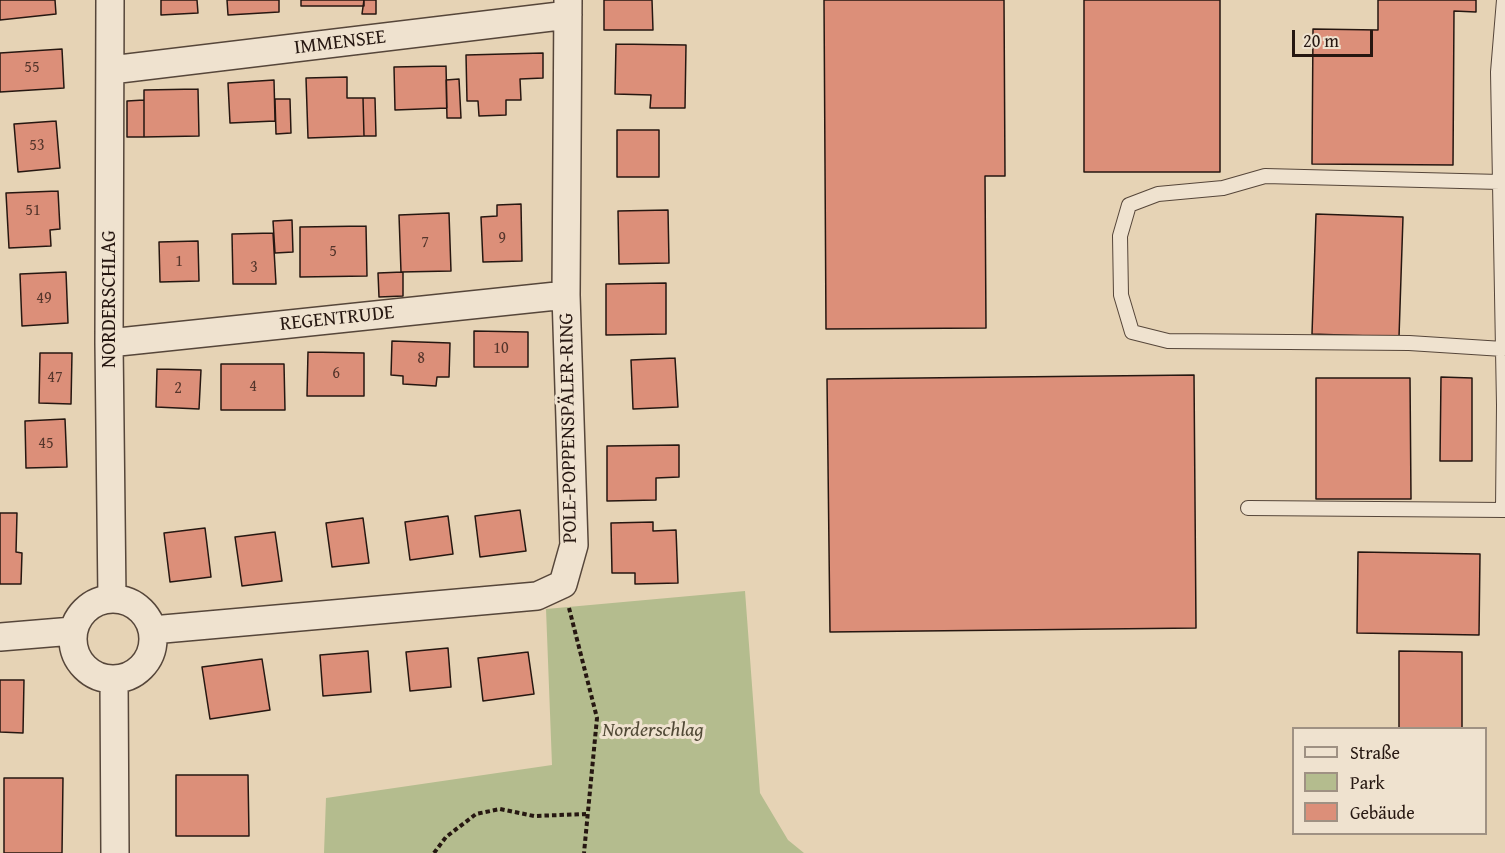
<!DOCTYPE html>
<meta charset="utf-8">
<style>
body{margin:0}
#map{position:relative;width:1505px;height:853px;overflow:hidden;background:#e6d3b5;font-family:"Gentium Book Plus",serif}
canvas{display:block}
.legend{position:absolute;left:1292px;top:727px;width:195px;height:108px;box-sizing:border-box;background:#efe2cf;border:2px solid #9f9183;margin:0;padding:8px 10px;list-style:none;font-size:18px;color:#261711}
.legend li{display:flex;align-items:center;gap:12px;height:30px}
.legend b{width:30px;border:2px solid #9f9183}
.scale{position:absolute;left:1292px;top:30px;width:81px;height:27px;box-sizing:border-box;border:3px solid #261711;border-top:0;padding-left:8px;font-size:18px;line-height:21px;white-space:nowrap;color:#261711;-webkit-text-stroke:4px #efe2cf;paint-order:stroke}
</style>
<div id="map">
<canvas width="1505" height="853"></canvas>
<ul class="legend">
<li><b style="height:8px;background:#efe2cf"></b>Straße</li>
<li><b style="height:16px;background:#b4bc8e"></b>Park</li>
<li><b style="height:16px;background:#dc8f79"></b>Gebäude</li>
</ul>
<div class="scale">20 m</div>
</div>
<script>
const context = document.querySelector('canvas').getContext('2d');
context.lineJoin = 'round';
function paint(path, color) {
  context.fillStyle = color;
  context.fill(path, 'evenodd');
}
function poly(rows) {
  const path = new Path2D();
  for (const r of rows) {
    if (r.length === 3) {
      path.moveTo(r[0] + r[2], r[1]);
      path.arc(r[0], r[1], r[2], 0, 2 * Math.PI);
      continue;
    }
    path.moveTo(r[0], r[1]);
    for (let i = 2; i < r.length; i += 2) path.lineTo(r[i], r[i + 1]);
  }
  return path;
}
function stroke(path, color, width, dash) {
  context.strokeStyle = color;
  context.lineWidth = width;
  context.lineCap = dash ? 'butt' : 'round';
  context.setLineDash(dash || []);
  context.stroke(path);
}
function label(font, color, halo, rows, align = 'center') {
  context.font = font + ' "Gentium Book Plus",serif';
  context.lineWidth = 6;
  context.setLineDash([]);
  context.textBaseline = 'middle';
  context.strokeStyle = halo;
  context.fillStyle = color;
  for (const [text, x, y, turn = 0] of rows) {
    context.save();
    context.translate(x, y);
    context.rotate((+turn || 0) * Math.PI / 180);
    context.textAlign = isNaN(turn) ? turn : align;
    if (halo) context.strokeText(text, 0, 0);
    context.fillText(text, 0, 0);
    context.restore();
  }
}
const green = poly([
 [745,591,760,793,788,840,804,853,324,853,326,798,552,765,546,609]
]);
const building = poly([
 [0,0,55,0,56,14,0,20,0,0],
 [161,0,197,0,198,13,161,15,161,0],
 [227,0,279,0,279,12,228,15,227,0],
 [301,0,364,0,364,6,301,6,301,0],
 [364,0,376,0,376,14,362,14,364,0],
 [604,0,652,0,653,30,604,30,604,0],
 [824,0,1004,0,1005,176,985,176,986,328,826,329,824,0],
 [1084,0,1220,0,1220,172,1084,172,1084,0],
 [1378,0,1476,0,1476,12,1454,11,1453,165,1312,164,1313,29,1378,30,1378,0],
 [616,44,686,45,685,108,650,108,651,95,615,94,616,44],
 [62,49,64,88,0,92,0,53,62,49],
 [543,53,543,78,520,79,521,100,506,100,506,115,479,116,478,101,467,101,466,55,543,53],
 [446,66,447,108,395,110,394,67,446,66],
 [347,77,347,98,363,98,364,136,308,138,306,78,347,77],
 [459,79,461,118,447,118,446,80,459,79],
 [274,80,275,121,230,123,228,83,274,80],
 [198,89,199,136,144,137,144,90,198,89],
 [363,98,375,98,376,136,364,136,363,98],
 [275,99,290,99,291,133,276,134,275,99],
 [144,100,144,137,127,137,127,101,144,100],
 [56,121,60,168,18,172,14,124,56,121],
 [617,130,659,130,659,177,617,177,617,130],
 [58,191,60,229,50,230,51,246,9,248,6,193,58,191],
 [521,204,522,261,483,262,481,217,497,216,497,205,521,204],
 [668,210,669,263,619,264,618,211,668,210],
 [449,213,451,271,401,272,399,215,449,213],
 [1316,214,1403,217,1399,337,1312,334,1316,214],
 [292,220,293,252,275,253,273,221,292,220],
 [366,226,367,276,300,277,300,227,366,226],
 [273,233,276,284,233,284,232,234,273,233],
 [198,241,199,281,160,282,159,242,198,241],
 [66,272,68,323,22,326,20,274,66,272],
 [403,272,403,296,379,297,378,273,403,272],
 [666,283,666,334,606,335,606,284,666,283],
 [474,331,528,332,528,367,474,367,474,331],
 [392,341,450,343,449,377,437,377,436,386,403,384,403,376,391,375,392,341],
 [308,352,364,353,364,396,307,396,308,352],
 [40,353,72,353,71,404,39,403,40,353],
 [675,358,678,407,633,409,631,360,675,358],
 [221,364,284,364,285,410,221,410,221,364],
 [157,369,201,370,199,409,156,407,157,369],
 [1194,375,1196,628,830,632,827,379,1194,375],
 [1441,377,1472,378,1472,461,1440,461,1441,377],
 [1316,378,1410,378,1411,499,1316,499,1316,378],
 [65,419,67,467,26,468,25,421,65,419],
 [679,445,679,477,656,478,656,500,607,501,607,446,679,445],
 [520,510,526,551,480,557,475,516,520,510],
 [0,513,17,513,16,552,22,553,21,584,0,584,0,513],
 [448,516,453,554,410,560,405,522,448,516],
 [363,518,369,563,332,567,326,523,363,518],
 [653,522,653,531,676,530,678,583,635,584,635,573,612,573,611,523,653,522],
 [205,528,211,577,170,582,164,533,205,528],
 [275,532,282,581,242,586,235,537,275,532],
 [1358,552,1480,554,1479,635,1357,633,1358,552],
 [448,648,451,687,410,691,406,652,448,648],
 [368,651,371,692,323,696,320,655,368,651],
 [1399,651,1462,652,1462,728,1399,728,1399,651],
 [528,652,534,694,483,701,478,658,528,652],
 [262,659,270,710,210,719,202,667,262,659],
 [0,680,24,680,23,733,0,732,0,680],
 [176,775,248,775,249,836,176,836,176,775],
 [4,778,63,778,62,853,4,853,4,778]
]);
const path = poly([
 [569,608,597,718,584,853],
 [434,853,446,837,476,814,500,809,534,816,586,814]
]);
const lane = poly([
 [1500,182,1265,176,1223,188,1158,194,1129,205,1120,236,1121,295,1132,332,1168,341,1409,343,1503,349],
 [1248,508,1505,510],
 [1503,510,1504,405,1498,72,1504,0]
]);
const street = poly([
 [110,0,109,343,112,599],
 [111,70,568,15],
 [109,343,566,295],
 [113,639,40],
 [152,630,537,596,563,584,574,545,566,295,568,0],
 [0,637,73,631],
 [114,680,115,853]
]);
const numberNames = [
 ["55",32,68],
 ["53",37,146],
 ["51",33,211],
 ["9",502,239],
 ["7",425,243],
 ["5",333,252],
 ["1",179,262],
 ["3",254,268],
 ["49",44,299],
 ["10",501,349],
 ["8",421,359],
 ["6",336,374],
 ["47",55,378],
 ["4",253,387],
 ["2",178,389],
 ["45",46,444]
];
const streetNames = [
 ["IMMENSEE",340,43,-7],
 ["NORDERSCHLAG",110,299,-90],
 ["REGENTRUDE",337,319,-6],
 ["POLE-POPPENSPÄLER-RING",569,428,-91]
];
const parkNames = [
 ["Norderschlag",653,731]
];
paint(green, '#b4bc8e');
paint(building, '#dc8f79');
stroke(building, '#261711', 1.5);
stroke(lane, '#56463a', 16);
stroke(street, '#56463a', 30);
stroke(path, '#261711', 4, [4.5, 3]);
stroke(lane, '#efe2cf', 14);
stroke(street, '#efe2cf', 27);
label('16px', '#54352b', null, numberNames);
label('20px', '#261711', '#efe2cf', streetNames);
label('italic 20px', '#514936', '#efe2cf', parkNames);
</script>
